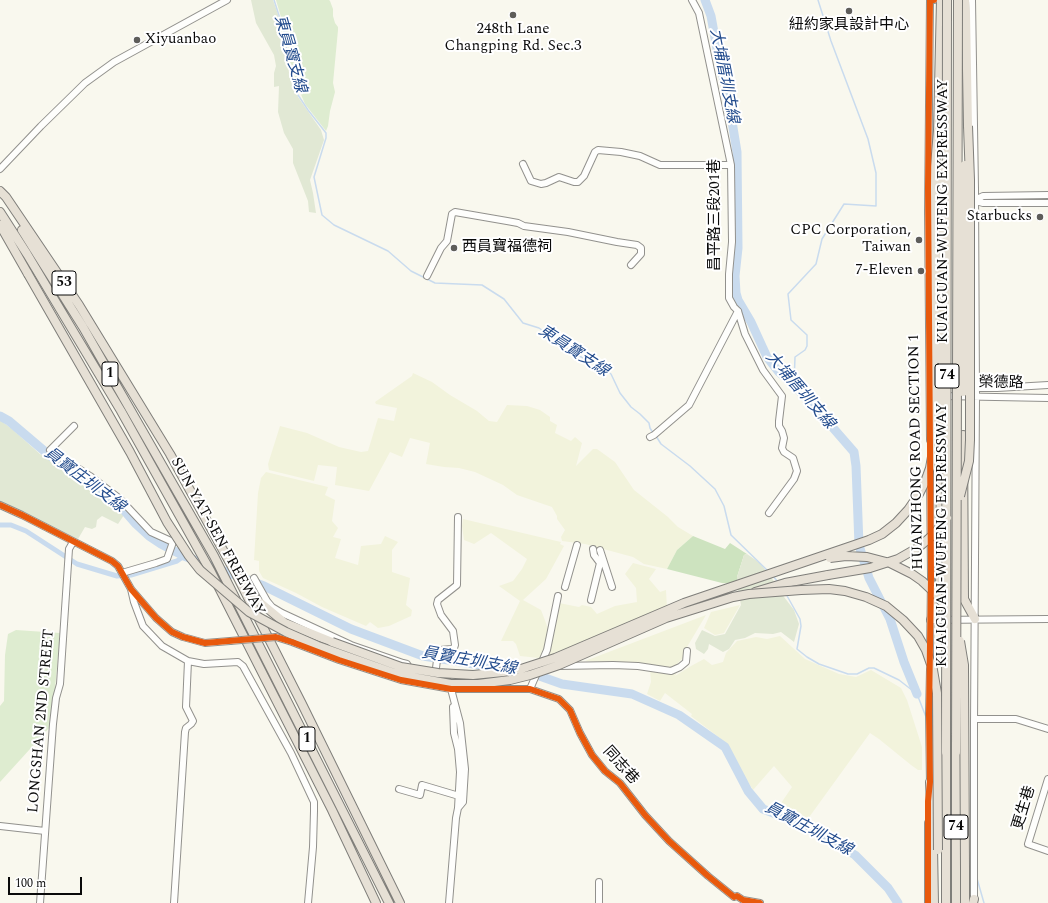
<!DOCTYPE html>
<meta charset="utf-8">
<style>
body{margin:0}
#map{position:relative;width:1048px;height:903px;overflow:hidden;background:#f9f8ee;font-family:Spectral,serif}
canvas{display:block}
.scale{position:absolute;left:8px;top:877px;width:74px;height:18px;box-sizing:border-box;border:2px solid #0a0a0a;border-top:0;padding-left:5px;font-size:12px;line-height:14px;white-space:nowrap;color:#0a0a0a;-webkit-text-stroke:3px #fff;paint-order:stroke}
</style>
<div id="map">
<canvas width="1048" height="903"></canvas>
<div class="scale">100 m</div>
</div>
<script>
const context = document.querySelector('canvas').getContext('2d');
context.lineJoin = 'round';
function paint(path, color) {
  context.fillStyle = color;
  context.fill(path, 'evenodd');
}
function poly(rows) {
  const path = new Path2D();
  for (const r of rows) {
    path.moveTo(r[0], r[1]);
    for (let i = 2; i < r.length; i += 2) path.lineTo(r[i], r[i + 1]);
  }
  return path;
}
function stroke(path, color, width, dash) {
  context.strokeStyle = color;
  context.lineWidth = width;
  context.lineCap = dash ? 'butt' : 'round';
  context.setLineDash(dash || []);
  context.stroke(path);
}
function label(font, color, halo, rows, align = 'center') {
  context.font = font + ' Spectral,"Noto Sans TC",serif';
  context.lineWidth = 4;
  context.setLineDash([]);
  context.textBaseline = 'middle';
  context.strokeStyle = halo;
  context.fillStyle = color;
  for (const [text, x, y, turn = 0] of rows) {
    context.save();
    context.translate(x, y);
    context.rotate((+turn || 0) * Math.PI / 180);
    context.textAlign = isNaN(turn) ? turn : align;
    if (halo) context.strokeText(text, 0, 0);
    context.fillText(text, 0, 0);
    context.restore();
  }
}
const farmland = poly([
 [413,373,432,382,450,395,477,411,489,421,497,422,507,405,527,406,540,410,550,417,550,421,557,425,555,433,571,441,575,437,582,443,576,466,593,449,597,449,615,462,634,490,668,517,678,527,693,536,677,550,667,569,644,564,633,557,585,544,562,541,561,537,565,530,557,519,557,516,552,507,517,495,503,485,475,472,459,468,444,467,426,464,430,443,410,438,402,457,390,452,369,491,335,485,337,467,318,465,314,481,269,470,268,464,280,426,307,433,339,447,361,452,368,451,378,418,394,421,397,408,376,404,375,402,412,376],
 [266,472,328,487,325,495,335,500,332,521,338,528,333,537,341,539,335,558,358,565,361,546,381,544,385,536,398,542,392,550,392,572,410,578,406,605,412,610,411,616,389,626,378,628,370,622,366,626,322,607,296,593,263,578,259,571,259,561,254,560,258,493,261,478],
 [463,519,561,542,560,544,564,546,546,579,523,600,541,610,549,631,543,656,539,658,520,656,516,644,513,641,501,641,520,601,499,586,513,581,522,569,527,559,491,533,474,544,464,540,462,526],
 [633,563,656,569,649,579,660,592,666,590,667,609,546,659,559,603,579,607,582,605,591,607,597,614,615,606,637,602,636,588,625,574],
 [740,605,724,633,715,635,704,628,711,612],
 [706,615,687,647,684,657,674,667,667,667,641,664,585,661],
 [780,636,805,659,839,674,856,677,871,670,901,688,907,700,922,747,922,770,918,770,911,765,879,739,870,733,802,827,775,812,792,787,774,766,753,790,721,739,691,716,692,714,665,693,660,701,647,694,651,682,650,670,678,670,675,676,691,666,704,659,712,665,723,662,726,653,737,641,756,637,767,639]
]);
const green = poly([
 [276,0,329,0,330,1,333,9,333,16,335,23,338,27,338,30,333,83,335,92,330,111,328,126,326,131,305,104,300,92,299,84,292,72,290,66,288,41],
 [16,630,60,633,55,689,50,727,0,782,0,706,4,701,5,655,8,634]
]);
const forest = poly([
 [693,536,725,549,730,543,747,554,744,555,737,577,737,584,722,583,667,569,677,550]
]);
const cemetery = poly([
 [251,0,273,0,278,14,286,50,289,73,296,85,298,97,321,130,324,140,310,180,313,193,316,213,309,212,308,201,293,163,293,149,284,133,278,112,279,86,274,87,274,73,276,66,274,55,256,23],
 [0,420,12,429,40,454,75,478,94,489,124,515,118,524,102,516,97,520,96,527,92,529,85,527,78,539,0,501],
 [747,554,760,563,776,584,781,593,794,610,799,624,794,642,781,632,773,634,755,633,745,638,735,640,729,649,723,652,709,644,708,649,704,654,696,649,695,643,702,630,715,636,725,634,741,605,737,584,737,577,744,555]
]);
const stream = poly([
 [274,0,285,34,288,63,291,73,298,85,298,95,308,110,326,133,326,138,314,177,322,215,334,225,388,251,411,271,435,283,482,285,504,299,523,323,539,328,575,354,598,365,611,374,620,393,631,407,640,414,649,423,650,428,653,433],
 [794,385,795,357,805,350,807,346,807,335,791,320,788,294,816,264,822,239,844,204,876,206,876,173,868,139,831,41,818,0],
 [656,436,661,444,690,466,715,489,724,506,731,535,769,572],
 [773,576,778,582],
 [786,594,800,619,801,626,797,649,807,657,819,664,848,674,857,674,869,668,874,668,899,680,917,694,926,717],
 [976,875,984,903]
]);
const canal = poly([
 [0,525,11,525,26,531,77,564,117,576,131,575,177,561,184,556]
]);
const river = poly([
 [705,0,711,16,719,60,728,97,737,152,738,248,735,276,736,293,738,300,751,322,767,357,778,371,794,385,834,429,854,452,856,466,859,545,869,578,890,619,904,662,917,694],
 [0,416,9,421,49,455,116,501,136,524,149,536,161,544,184,556,264,586,351,629,423,656,531,673,562,684,632,694,679,715,725,747,748,791,763,809,781,816,835,843,855,855,888,888,898,903]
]);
const minor = poly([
 [692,0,699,13,731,165,732,242,729,274,729,298,734,307,738,311],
 [972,0,975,188,976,396,974,726,974,902],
 [523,164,531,181,541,184,546,183,559,177,574,182,578,182,584,176,595,152,598,150,621,152,640,156,660,165,731,165],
 [0,169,41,126,85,83,114,62,227,0],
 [972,200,983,203,1048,203],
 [975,200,983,196,1048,195],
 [427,276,441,248,447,241,452,214,455,212,507,221,518,223,524,226,568,232,617,242,637,245,641,248,641,254,631,265],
 [738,311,745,334,763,370,782,396,779,421,779,426,782,431,784,438,782,448,784,452,793,458,797,471,794,479,769,513],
 [972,388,997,388,1048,385],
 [943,396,1048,398],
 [74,426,50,450,90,476,120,499,151,532,173,542,167,559,156,563,122,573],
 [650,437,654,435,689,405,738,311],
 [930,440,928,212,930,0,934,0],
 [930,473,931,577,930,658],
 [0,505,22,515,112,561,118,566,131,589,156,618,172,632,183,637,205,643,230,641],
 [600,550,612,587],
 [254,578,267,601,272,607,282,613,351,645,403,663,407,664,410,669],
 [565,587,577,545],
 [131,589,134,602,143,626,162,646,188,661,204,664,238,662,243,666,291,753,314,802,314,811,313,847,308,903],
 [591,600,600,563,594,555,593,549],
 [931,620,1048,619],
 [276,637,292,642,339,660,401,680,451,689,530,689,559,699,570,710,580,733,592,755,605,771,620,783,645,815,669,841,708,876,734,897,737,896,743,900,760,903],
 [559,666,613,665,638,666,671,671,680,667,686,662,687,651],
 [435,676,438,652,440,650,452,649,454,648,455,645,453,631,441,615,437,604,438,600,457,585,458,517],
 [530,689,547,650,558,596],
 [453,707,454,733,458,749,460,772,458,808],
 [974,719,1016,719,1048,729],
 [1048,779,1028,844,1048,851],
 [930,785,929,714,930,669],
 [399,789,420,795,422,785,459,796],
 [0,826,45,831],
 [40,903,53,724,56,698,60,684,69,549,73,542],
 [174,903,185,732,186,728,191,724,193,721,186,707,188,661],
 [449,903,456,818,458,808,463,802,465,769,460,723,451,689],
 [599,903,599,882],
 [928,903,928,823]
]);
const highway = poly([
 [965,0,966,13,968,126],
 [938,130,941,0],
 [0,191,6,197,79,305,170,454,235,572,302,704,400,903],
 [0,212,27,254,121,411,211,572,332,810,376,903],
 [0,225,28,274],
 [22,230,83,327,214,556,389,903],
 [963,435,964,599,975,619],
 [246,586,256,599,285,623,332,642],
 [755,592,785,583,828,575],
 [931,620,940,595,941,436],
 [946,752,946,903],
 [930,782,933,847,934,903],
 [965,868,965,903],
 [956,903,956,752],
 [973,903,974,899]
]);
const minorBridge = poly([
 [230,641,276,637]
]);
const highwayBridge = poly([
 [941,167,941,436],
 [28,274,130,452,167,522,189,556,200,570,249,612,286,632,318,646,394,673,412,677,451,684,478,684,510,680,530,675,559,665,666,618,733,597,749,594,801,590,829,589,845,591,866,597,886,606,903,620,918,636,926,650,933,670,937,693,938,850],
 [963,392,965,165],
 [960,496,969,461,970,440,970,180,968,126],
 [830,558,846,556,867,557,890,563,912,574,922,581,936,594,946,608],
 [828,575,870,568,898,559,919,547,934,534,947,518],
 [960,641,964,665,965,868],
 [332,642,401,667,438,673,473,675,503,672,521,669,555,658,684,603,869,540,882,534,896,523,908,510,919,494,925,482,930,468,933,451,934,408,934,237,935,166,938,130],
 [946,752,947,0],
 [956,752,958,0]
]);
const cycleway = poly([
 [0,505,22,515,112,561,118,566,131,589,156,618,172,632,183,637,205,643,276,637,292,642,339,660,401,680,451,689,530,689,559,699,570,710,580,733,592,755,605,771,620,783,645,815,669,841,708,876,734,897,737,896,743,900,760,903],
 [928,903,928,801,930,782,929,714,931,577,928,187,930,0,934,0]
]);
const markers = [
 [849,11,4,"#5e5d5a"],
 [513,15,4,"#5e5d5a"],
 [137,40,4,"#5e5d5a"],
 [1040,217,4,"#5e5d5a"],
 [919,240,4,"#5e5d5a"],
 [454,248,4,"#5e5d5a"],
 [921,271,4,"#5e5d5a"]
];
const shields = [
 [64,283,24],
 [110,374,16],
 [947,376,24],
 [307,739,16],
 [956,827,24]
];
const shieldNames = [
 ["53",64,283],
 ["1",110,374],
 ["74",947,376],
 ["1",307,739],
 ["74",956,827]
];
const poiNames = [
 ["紐約家具設計中心",849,26,"center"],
 ["248th Lane",513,30,"center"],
 ["Changping Rd. Sec.3",513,47,"center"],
 ["Xiyuanbao",145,40,"left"],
 ["Starbucks",1032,217],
 ["CPC Corporation,",911,231],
 ["Taiwan",911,248],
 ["西員寶福德祠",462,248,"left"],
 ["7-Eleven",913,271]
];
const streetNames = [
 ["KUAIGUAN-WUFENG EXPRESSWAY",944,211,-90],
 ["昌平路三段201巷",716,215,-90],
 ["榮德路",1001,384,1],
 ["HUANZHONG ROAD SECTION 1",917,452,-91],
 ["KUAIGUAN-WUFENG EXPRESSWAY",943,535,-90],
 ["SUN YAT-SEN FREEWAY",217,537,61],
 ["LONGSHAN 2ND STREET",42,721,-85],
 ["同志巷",620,766,48],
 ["更生巷",1025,808,-73]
];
const waterNames = [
 ["東員寶支線",289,54,74],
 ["大埔厝圳支線",723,76,79],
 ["東員寶支線",573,352,33],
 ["大埔厝圳支線",799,391,49],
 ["員寶庄圳支線",84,481,37],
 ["員寶庄圳支線",469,662,10],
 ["員寶庄圳支線",808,830,28]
];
paint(farmland, '#f2f3dc');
paint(green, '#deecd0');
paint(forest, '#cde3bf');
paint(cemetery, '#e1e8d4');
stroke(stream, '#c9dbee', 1.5);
stroke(canal, '#c9dbee', 5);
stroke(river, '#c9dbee', 9);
stroke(minor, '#92918d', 8);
stroke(highway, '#7f7e7a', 10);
stroke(minor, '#fefefc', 6);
stroke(highway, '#e6e0d5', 8);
stroke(minorBridge, '#92918d', 8, []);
stroke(highwayBridge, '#7f7e7a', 10, []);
stroke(minorBridge, '#fefefc', 6);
stroke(highwayBridge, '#e6e0d5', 8);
stroke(cycleway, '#e8590c', 6);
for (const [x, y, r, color] of markers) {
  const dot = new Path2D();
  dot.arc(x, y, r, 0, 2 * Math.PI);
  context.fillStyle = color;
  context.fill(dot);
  stroke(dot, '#fff', 1.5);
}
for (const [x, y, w] of shields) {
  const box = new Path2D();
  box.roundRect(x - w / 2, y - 12, w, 24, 3);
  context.fillStyle = '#fff';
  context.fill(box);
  stroke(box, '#0a0a0a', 1);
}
label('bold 14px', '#0a0a0a', null, shieldNames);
label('15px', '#0a0a0a', '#fff', poiNames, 'right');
label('15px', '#0a0a0a', '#fff', streetNames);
label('italic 16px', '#234c8d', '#fff', waterNames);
</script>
